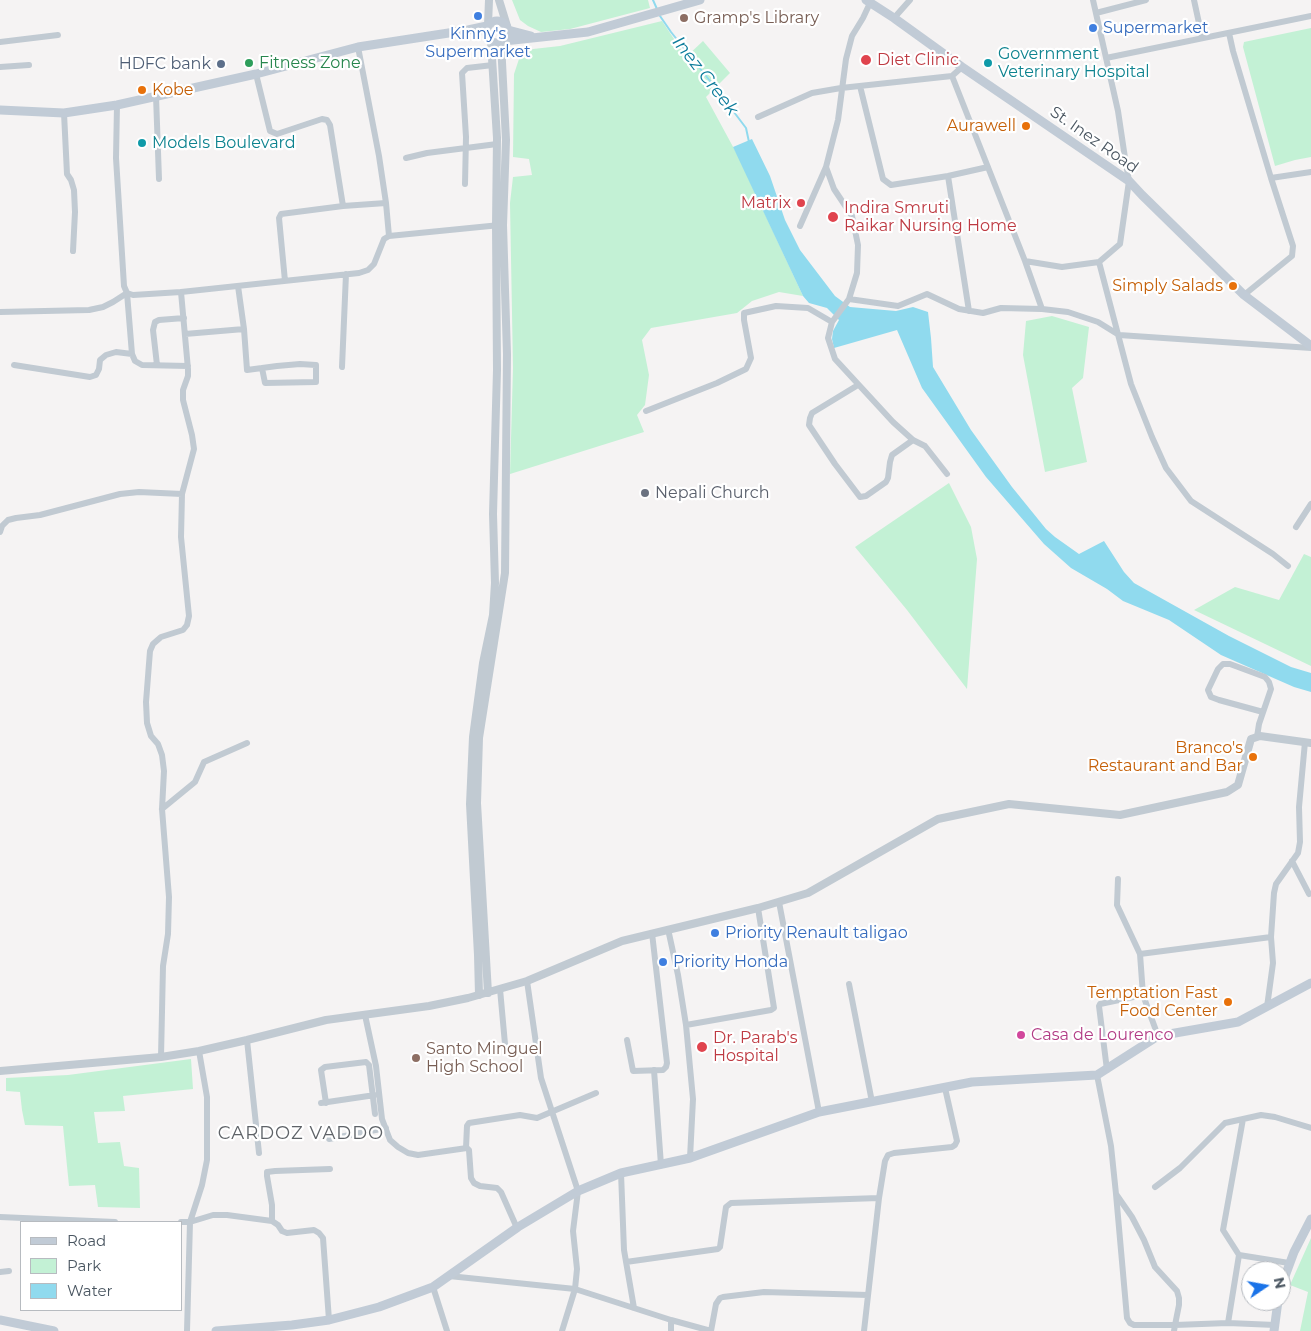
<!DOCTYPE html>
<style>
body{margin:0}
#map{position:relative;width:1311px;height:1331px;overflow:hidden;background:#f5f3f3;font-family:Montserrat,sans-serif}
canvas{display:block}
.legend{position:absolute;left:20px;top:1221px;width:162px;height:90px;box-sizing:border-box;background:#fff;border:1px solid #b7bbc0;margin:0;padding:6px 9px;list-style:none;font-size:15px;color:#4a5661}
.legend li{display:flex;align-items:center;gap:10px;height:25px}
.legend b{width:25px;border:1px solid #b7bbc0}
.north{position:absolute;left:1241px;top:1261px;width:50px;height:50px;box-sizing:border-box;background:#fff;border:1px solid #b7bbc0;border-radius:50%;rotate:78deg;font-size:14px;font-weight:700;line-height:20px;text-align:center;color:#4a5661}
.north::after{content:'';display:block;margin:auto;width:18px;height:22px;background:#1a73e8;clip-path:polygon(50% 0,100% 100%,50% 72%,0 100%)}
</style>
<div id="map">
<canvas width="1311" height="1331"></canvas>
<ul class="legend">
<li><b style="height:6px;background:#c1cbd6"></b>Road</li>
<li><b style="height:14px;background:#c3f1d5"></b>Park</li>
<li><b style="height:14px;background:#90daee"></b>Water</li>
</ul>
<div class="north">N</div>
</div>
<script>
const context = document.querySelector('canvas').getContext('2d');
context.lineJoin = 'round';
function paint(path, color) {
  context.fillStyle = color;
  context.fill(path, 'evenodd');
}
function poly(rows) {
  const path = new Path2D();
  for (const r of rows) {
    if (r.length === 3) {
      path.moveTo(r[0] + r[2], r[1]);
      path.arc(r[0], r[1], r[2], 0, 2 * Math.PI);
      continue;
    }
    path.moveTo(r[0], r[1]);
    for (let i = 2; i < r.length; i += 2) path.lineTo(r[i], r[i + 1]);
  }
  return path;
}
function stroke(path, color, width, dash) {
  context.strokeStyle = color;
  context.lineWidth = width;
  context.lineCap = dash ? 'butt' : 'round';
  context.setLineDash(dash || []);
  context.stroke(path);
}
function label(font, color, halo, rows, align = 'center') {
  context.font = font + ' Montserrat,sans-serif';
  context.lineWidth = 4.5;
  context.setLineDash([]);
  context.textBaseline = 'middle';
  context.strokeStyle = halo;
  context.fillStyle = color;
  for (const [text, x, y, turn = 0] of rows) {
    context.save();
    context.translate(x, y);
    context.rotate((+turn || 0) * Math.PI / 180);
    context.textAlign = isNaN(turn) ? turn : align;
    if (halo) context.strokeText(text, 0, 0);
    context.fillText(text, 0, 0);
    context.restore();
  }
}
const green = poly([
 [512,0,648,0,650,8,570,29,541,32,528,26,520,20],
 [662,21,686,57,703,41,730,73,706,97,738,156,803,296,779,292,752,301,737,313,651,328,642,340,649,375,645,405,637,415,644,432,510,474,513,368,510,203,513,177,532,175,529,159,513,157,514,74,520,56,533,49,560,46],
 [1311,28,1311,157,1295,160,1275,166,1243,47,1244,42],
 [1052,316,1089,327,1083,378,1072,388,1087,462,1045,472,1023,355,1026,321],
 [949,483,971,527,977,559,967,689,907,610,855,547],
 [1304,554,1311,557,1311,666,1194,610,1235,587,1279,600],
 [191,1059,193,1089,123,1096,125,1111,94,1112,98,1143,120,1142,124,1166,139,1168,140,1208,98,1207,95,1185,69,1186,63,1126,25,1125,22,1110,20,1092,6,1091,6,1078,68,1075],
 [1311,1238,1311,1331,1300,1331,1308,1292,1290,1285]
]);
const water = poly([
 [752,139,770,176,785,220,800,250,835,296,850,307,896,311,913,307,928,312,931,338,933,367,971,430,1012,487,1046,529,1055,537,1079,554,1104,541,1124,572,1134,583,1229,636,1291,667,1311,673,1311,692,1294,687,1221,655,1169,620,1123,601,1107,589,1071,568,1044,544,986,477,922,388,897,330,834,348,832,339,833,331,839,320,827,308,809,303,803,296,733,147]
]);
const stream = poly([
 [653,0,657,9],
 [660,16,671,32,718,91,746,128,749,142]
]);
const minor = poly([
 [1194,0,1202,37],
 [870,3,863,18,852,36,846,59,838,120,826,167,834,189,852,216,858,245,857,273,849,299,832,322,828,338,835,359,893,422,913,440,925,446,947,474],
 [1096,13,1146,0],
 [894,18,910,0],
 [1229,33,1233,51,1271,178,1293,246,1292,256,1244,295],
 [0,42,58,35],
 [358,47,379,156,386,203,389,236],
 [1106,58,1311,16],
 [0,67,29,65],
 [256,74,270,131,277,134,322,119,327,120,330,125,343,206],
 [952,76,1025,261,1042,309],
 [860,86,883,179,891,185,948,176,988,167],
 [156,96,159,179],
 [117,105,116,158,124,286,127,293,133,295,181,292,188,369,188,376,183,390,183,400,192,435,194,449,182,494,181,537,189,616,187,625,183,630,161,637,153,644,150,651,146,702,147,723,151,736,158,744,162,755,164,771,162,809,169,897,168,934,163,966,161,1057],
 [64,113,67,174,71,180,74,190,75,212,73,251],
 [758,117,812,93,841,88,952,76,962,67],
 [406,158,427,153,497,144],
 [948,176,969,311],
 [1271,178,1311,172],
 [465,184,466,137,462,73,467,68,493,65],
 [800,226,826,167],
 [1025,261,1062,267,1099,262,1120,244,1129,181,1125,158,1118,111,1093,0],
 [1099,262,1131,384,1152,437,1166,468,1191,501,1273,554,1288,566],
 [285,281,279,218,281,214,343,206,386,203],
 [238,286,244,329,247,370,277,366,300,364,316,365,316,382,265,383,262,368],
 [181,292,359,273,368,270,374,264,384,239,389,236,500,225],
 [849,299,898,306,927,294,959,309,983,313,1001,308,1042,309,1068,312,1098,322,1119,335,1311,348],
 [0,312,89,310,103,307,113,302,127,293,132,354,135,361,142,365,188,366],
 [185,334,244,329],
 [14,365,90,377,96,375,99,369,100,360,106,355,116,352,132,354],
 [157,365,153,330,155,322,159,320,184,318],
 [342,367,346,274],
 [858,385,812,413,810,418,809,425,835,464,860,497,866,496,886,482,888,478,890,462,892,455,913,440],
 [646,411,717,383,746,369,751,358,744,320,744,313,776,306,808,308,832,322],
 [1296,527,1311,504],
 [0,532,2,526,8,520,16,518,40,515,120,494,139,492,182,494],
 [1257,737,1259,724,1271,689,1269,682,1265,677,1230,664,1223,664,1218,669,1208,690,1211,697,1219,700,1263,712],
 [162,809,195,782,204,762,247,743],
 [1292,861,1309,894],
 [1118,879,1117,905,1140,954],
 [779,902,819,1112],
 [668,929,678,975,686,1025,693,1099,690,1158],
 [527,981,541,1078,578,1191,573,1231,577,1269,575,1289,562,1331],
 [849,984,872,1102],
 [500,989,505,1044],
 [1267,1007,1273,963,1271,937,1274,893,1276,884,1298,853,1300,842,1299,807,1305,742],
 [365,1015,376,1066,382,1119,390,1140,398,1147,408,1153,418,1155,467,1148,469,1150,471,1178,474,1183,480,1186,497,1188,501,1192,517,1228],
 [686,1025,771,1010,774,1008,758,908],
 [1158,1036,1143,995,1140,954,1271,937],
 [247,1040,259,1153],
 [627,1040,633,1071,663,1070,666,1067,667,1063,652,933],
 [654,1070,661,1165],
 [1107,1070,1099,1006,1100,1004,1143,995],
 [1097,1075,1111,1146,1116,1194,1132,1217,1144,1240,1155,1267,1177,1291,1179,1298,1179,1305,1175,1325,1134,1325,1130,1323,1127,1318,1116,1194],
 [321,1103,375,1095],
 [326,1103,321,1070,325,1067,366,1062,369,1065,375,1114],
 [1243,1119,1223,1230,1239,1255,1289,1263],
 [329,1139,386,1128],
 [466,1148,467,1126,469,1123,520,1115,537,1118,596,1093],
 [621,1173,624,1250,634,1308],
 [1155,1187,1180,1168,1225,1123,1261,1115,1275,1117,1311,1128],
 [0,1217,115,1222],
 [272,1221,272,1205,267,1176,267,1172,275,1171,330,1169],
 [181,1222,190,1222,187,1331],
 [190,1222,213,1215,227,1215,272,1221,278,1225,282,1231,287,1233,314,1230,319,1233,323,1238,329,1320],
 [190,1222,202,1185,207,1160,207,1097,199,1051],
 [626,1262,718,1249,720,1247,726,1207,731,1203,879,1198],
 [0,1272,9,1271],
 [449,1276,575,1289,671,1320,711,1331],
 [433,1287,447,1331],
 [1228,1323,1239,1255],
 [671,1331,671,1320],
 [711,1331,716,1304,720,1298,723,1297,764,1292,868,1295],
 [864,1331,879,1198,885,1161,888,1155,894,1153,952,1147,955,1145,957,1141,945,1088],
 [1174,1331,1175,1325,1228,1323,1275,1325]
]);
const tertiary = poly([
 [499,0,507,26],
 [488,25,489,0],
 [488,993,477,803,479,738,505,573,507,354,503,225,506,140,501,43],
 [479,995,478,955,470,804,473,737,483,663,493,615,495,583,493,514,497,370,496,225,497,138,491,42],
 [0,1071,161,1057,199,1051,247,1040,326,1020,429,1006,468,998,527,981,622,941,758,908,808,893,938,819,1009,804,1120,815,1227,792,1238,785,1251,739,1260,736,1311,743]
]);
const secondary = poly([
 [866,0,894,18,962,67,1129,181,1142,195,1244,295,1311,346],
 [497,32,11],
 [508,30,531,36],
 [504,41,588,32,700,0],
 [0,110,64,113,117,105,256,74,358,47,468,30,487,26],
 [1281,1287,1294,1252,1311,1219],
 [0,1320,54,1331],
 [216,1331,292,1325,329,1320,379,1307,433,1287,518,1227,578,1191,621,1173,690,1158,819,1112,972,1082,1097,1075,1158,1036,1238,1022,1311,983],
 [1274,1331,1278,1301]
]);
const markers = [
 [478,16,5,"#3f7fe0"],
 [684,18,5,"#8d6e63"],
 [1093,28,5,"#3f7fe0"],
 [866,60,6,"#e0444e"],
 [249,63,5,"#2e9e5b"],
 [988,63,5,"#0f9aa8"],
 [221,64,5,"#5c6f8a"],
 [142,90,5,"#e8710a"],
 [1026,126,5,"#e8710a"],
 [142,143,5,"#0f9aa8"],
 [801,203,5,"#e0444e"],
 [833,217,6,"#e0444e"],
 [1233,286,5,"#e8710a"],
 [645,493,5,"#6b7280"],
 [1253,757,5,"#e8710a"],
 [715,933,5,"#3f7fe0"],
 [663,962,5,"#3f7fe0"],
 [1228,1002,5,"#e8710a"],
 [1021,1035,5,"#d1479c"],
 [702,1047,6,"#e0444e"],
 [416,1058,5,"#8d6e63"]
];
const educationNames = [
 ["Gramp's Library",694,18],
 ["Santo Minguel",426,1049],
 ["High School",426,1067]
];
const shopNames = [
 ["Supermarket",1103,28],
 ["Kinny's",478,34,"center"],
 ["Supermarket",478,52,"center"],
 ["Priority Renault taligao",725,933],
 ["Priority Honda",673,962]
];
const cultureNames = [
 ["Government",998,54],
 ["Veterinary Hospital",998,72],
 ["Models Boulevard",152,143]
];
const healthNames = [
 ["Diet Clinic",877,60],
 ["Matrix",791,203,"right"],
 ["Indira Smruti",844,208],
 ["Raikar Nursing Home",844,226],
 ["Dr. Parab's",713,1038],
 ["Hospital",713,1056]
];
const leisureNames = [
 ["Fitness Zone",259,63]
];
const serviceNames = [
 ["HDFC bank",211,64]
];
const foodNames = [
 ["Kobe",152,90,"left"],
 ["Aurawell",1016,126],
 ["Simply Salads",1223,286],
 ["Branco's",1243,748],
 ["Restaurant and Bar",1243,766],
 ["Temptation Fast",1218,993],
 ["Food Center",1218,1011]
];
const streetNames = [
 ["St. Inez Road",1094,140,35]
];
const worshipNames = [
 ["Nepali Church",655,493]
];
const hotelNames = [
 ["Casa de Lourenco",1031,1035]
];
const waterNames = [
 ["Inez Creek",705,76,52]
];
const neighbourhoodNames = [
 ["CARDOZ VADDO",301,1134]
];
paint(green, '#c3f1d5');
paint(water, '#90daee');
stroke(stream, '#90daee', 2);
stroke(minor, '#c1cad2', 6);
stroke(tertiary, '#c1cad2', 8);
stroke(secondary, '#c1cbd6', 9);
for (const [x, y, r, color] of markers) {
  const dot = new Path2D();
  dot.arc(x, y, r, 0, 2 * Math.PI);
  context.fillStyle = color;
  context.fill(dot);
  stroke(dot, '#fff', 2);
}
label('16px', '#785e54', '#fff', educationNames, 'left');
label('16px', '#366cbe', '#fff', shopNames, 'left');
label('16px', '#0d838f', '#fff', cultureNames, 'left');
label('16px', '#be3a42', '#fff', healthNames, 'left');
label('16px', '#27864d', '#fff', leisureNames, 'left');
label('16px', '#4e5e75', '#fff', serviceNames, 'right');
label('16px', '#c56008', '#fff', foodNames, 'right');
label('16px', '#4a5661', '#fff', streetNames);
label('16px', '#5b616d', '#fff', worshipNames, 'left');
label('16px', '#b23c85', '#fff', hotelNames, 'left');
label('italic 18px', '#0c7c9b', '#fff', waterNames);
context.letterSpacing = '1px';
label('18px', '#5f6368', '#fff', neighbourhoodNames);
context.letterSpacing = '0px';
</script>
